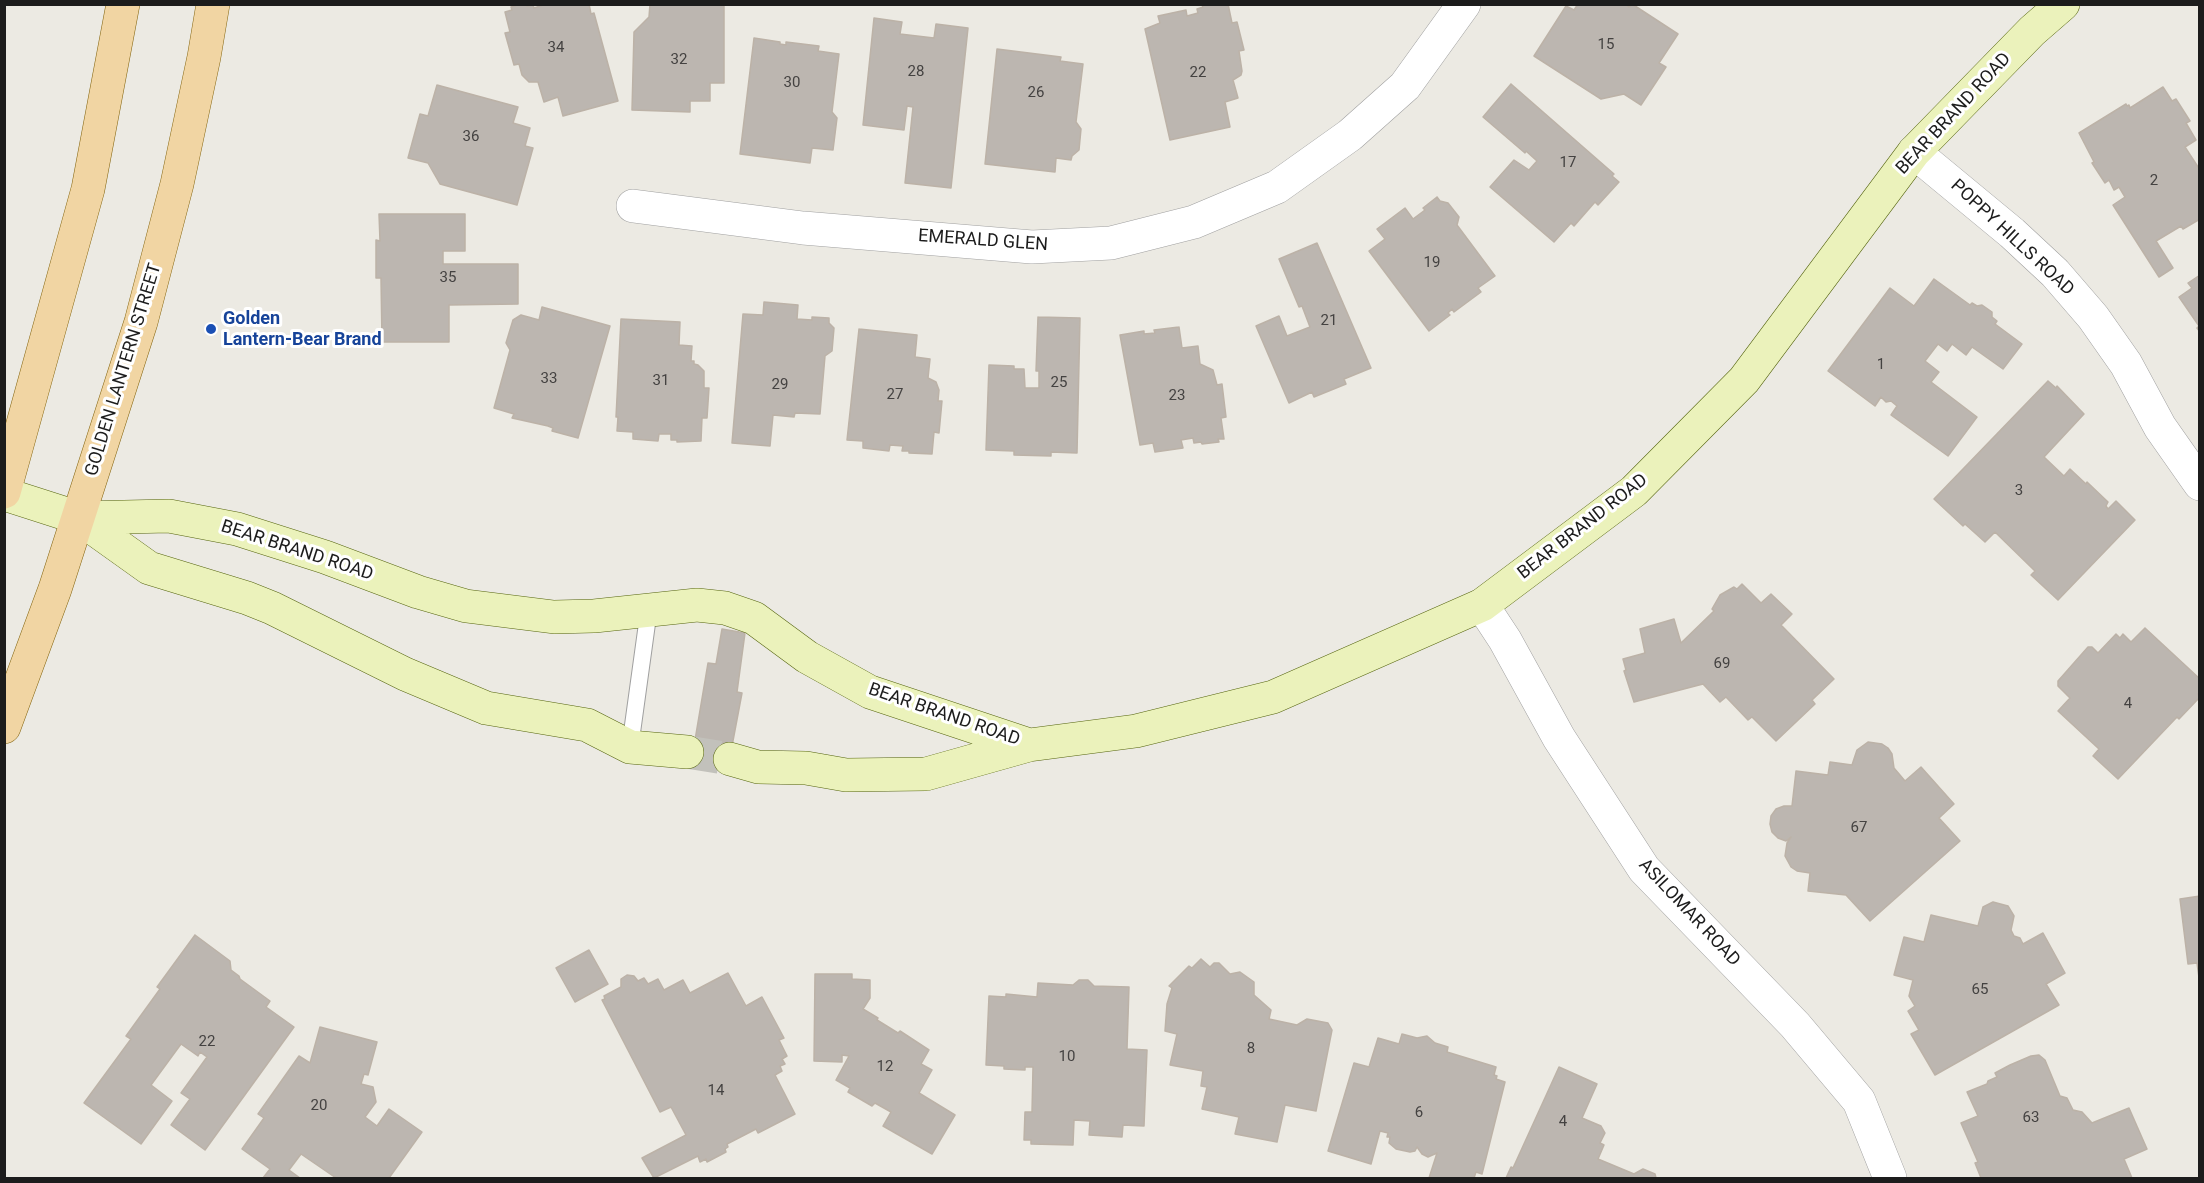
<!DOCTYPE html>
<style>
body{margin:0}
#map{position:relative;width:2204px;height:1183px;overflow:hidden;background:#eceae3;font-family:Roboto,sans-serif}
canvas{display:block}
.frame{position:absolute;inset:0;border:6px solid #1c1c1c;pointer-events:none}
</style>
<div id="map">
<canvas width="2204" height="1183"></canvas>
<div class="frame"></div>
</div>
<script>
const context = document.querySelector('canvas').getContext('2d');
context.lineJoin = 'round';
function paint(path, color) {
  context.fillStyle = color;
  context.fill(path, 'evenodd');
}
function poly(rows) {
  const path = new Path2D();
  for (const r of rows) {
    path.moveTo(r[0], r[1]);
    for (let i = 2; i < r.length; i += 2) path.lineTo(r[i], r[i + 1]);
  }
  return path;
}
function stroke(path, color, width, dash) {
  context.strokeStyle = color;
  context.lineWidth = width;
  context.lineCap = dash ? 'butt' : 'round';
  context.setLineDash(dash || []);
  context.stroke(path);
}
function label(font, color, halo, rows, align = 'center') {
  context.font = font + ' Roboto,sans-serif';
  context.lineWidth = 6;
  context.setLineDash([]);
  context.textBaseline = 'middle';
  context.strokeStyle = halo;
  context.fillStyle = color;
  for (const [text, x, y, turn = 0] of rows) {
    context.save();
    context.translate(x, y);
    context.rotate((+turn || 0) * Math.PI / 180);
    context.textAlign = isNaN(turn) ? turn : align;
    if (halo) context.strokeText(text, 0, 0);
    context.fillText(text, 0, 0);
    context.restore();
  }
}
const building = poly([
 [520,4,526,4,527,6,533,5,534,8,546,4,589,4,591,14,594,13,618,101,563,116,558,97,544,102,538,82,529,82,522,75,519,64,514,65,505,33,510,32,505,12,512,10,511,7,520,4],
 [650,4,724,4,724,83,710,83,710,101,690,101,690,112,632,110,634,32,649,17,650,4],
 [1228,4,1232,23,1237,22,1244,50,1239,51,1242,71,1241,75,1233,80,1238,98,1225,102,1230,127,1170,140,1145,29,1160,23,1158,16,1186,10,1187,16,1198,13,1197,9,1203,7,1202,5,1228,4],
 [1578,4,1625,4,1629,7,1632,4,1678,34,1659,63,1666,67,1641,105,1624,94,1601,99,1534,56,1566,6,1574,10,1578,4],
 [874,18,902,22,900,34,934,38,936,24,968,28,951,188,905,183,913,107,907,106,904,130,863,125,874,18],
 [754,38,780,42,780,44,786,45,786,42,819,46,818,51,839,54,832,112,837,118,833,150,812,148,810,163,740,154,754,38],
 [997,49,1061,57,1060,61,1083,64,1076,122,1081,129,1079,150,1072,156,1071,160,1056,158,1055,172,985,164,997,49],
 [1511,84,1614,174,1612,176,1619,182,1598,205,1595,202,1574,226,1571,223,1554,242,1490,187,1514,160,1529,170,1537,161,1526,151,1525,153,1483,117,1511,84],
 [437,85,518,107,513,123,530,128,525,146,533,148,517,205,440,184,428,163,408,158,420,114,428,116,437,85],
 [2163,87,2172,101,2176,99,2190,121,2186,123,2196,140,2185,147,2200,170,2200,219,2183,229,2181,226,2156,241,2173,268,2159,277,2113,205,2125,197,2119,187,2114,190,2109,180,2105,183,2092,163,2094,162,2079,133,2126,104,2127,106,2129,105,2130,108,2163,87],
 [1437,197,1440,201,1448,203,1459,217,1457,225,1495,276,1478,288,1481,292,1454,312,1452,309,1448,313,1450,315,1429,331,1369,251,1385,239,1377,229,1405,208,1413,219,1425,210,1423,208,1437,197],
 [379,214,465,214,465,251,443,251,443,264,518,264,518,304,449,305,449,342,382,342,381,278,376,278,376,240,380,241,379,214],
 [1317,243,1371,368,1344,379,1346,384,1314,397,1312,392,1289,403,1256,326,1279,316,1287,336,1310,327,1302,306,1299,307,1279,259,1317,243],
 [2200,275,2200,332,2197,328,2199,326,2179,297,2192,288,2188,283,2200,275],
 [1934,279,1970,305,1972,303,1977,306,1982,305,1992,312,1992,317,1997,321,1995,324,2022,344,2003,369,1972,347,1966,355,1952,344,1947,351,1938,344,1925,361,1939,372,1931,382,1977,417,1948,456,1891,415,1897,406,1891,401,1886,402,1881,397,1875,406,1828,371,1890,288,1914,306,1934,279],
 [764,302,798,305,797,319,812,320,812,317,829,318,829,323,834,328,832,351,825,356,820,414,795,413,794,417,773,415,770,446,732,443,743,314,763,315,764,302],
 [542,307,610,326,578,438,552,431,553,428,548,426,512,418,514,414,494,408,510,350,506,343,513,320,521,315,539,320,542,307],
 [1038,317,1080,318,1077,453,1051,452,1051,456,1014,455,1014,451,986,450,989,365,1014,366,1014,369,1024,369,1025,388,1039,388,1039,371,1036,371,1038,317],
 [621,319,680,322,679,345,692,346,691,361,694,361,694,364,698,365,704,371,704,388,709,388,707,418,702,418,701,441,677,442,677,440,671,440,671,434,659,434,658,441,633,439,633,432,617,431,618,417,616,417,621,319],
 [1179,327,1182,348,1198,346,1200,364,1213,370,1217,385,1222,384,1226,417,1221,418,1224,439,1218,439,1219,442,1202,444,1201,442,1194,443,1193,438,1181,440,1183,448,1155,452,1153,443,1140,445,1120,335,1144,331,1144,334,1155,333,1154,330,1179,327],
 [859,329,917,335,915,357,930,359,928,378,936,382,939,390,938,401,942,401,939,433,934,432,932,454,909,453,909,451,902,451,903,446,890,445,889,451,863,448,863,441,847,440,859,329],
 [2048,381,2056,388,2057,386,2084,414,2044,457,2064,476,2070,469,2086,484,2087,482,2108,502,2106,506,2108,509,2116,501,2135,520,2058,600,2031,575,2035,571,1995,532,1985,542,1965,524,1963,526,1934,499,2048,381],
 [1742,584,1761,603,1771,594,1792,614,1781,625,1834,679,1812,700,1815,704,1776,741,1752,717,1748,720,1726,697,1720,702,1703,684,1634,702,1624,671,1626,670,1623,659,1645,653,1640,629,1674,619,1681,643,1714,611,1712,609,1720,595,1734,587,1737,589,1742,584],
 [2145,628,2200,679,2200,692,2198,694,2200,697,2179,719,2177,717,2118,779,2093,756,2099,749,2058,711,2070,698,2058,686,2058,681,2088,647,2092,647,2098,653,2116,634,2120,638,2123,634,2131,642,2145,628],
 [722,629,745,633,737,692,742,693,732,746,695,740,708,663,716,664,722,629],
 [1868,742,1882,744,1888,748,1892,754,1894,768,1905,781,1921,767,1954,804,1939,818,1960,841,1870,921,1846,895,1808,891,1810,873,1797,871,1791,867,1785,856,1787,843,1791,837,1786,841,1778,838,1772,832,1770,824,1771,816,1776,809,1784,806,1792,806,1796,771,1828,775,1830,762,1852,765,1857,750,1868,742],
 [2200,896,2200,985,2197,963,2188,964,2180,899,2200,896],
 [1993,902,2008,906,2014,916,2011,930,2014,936,2020,938,2023,944,2043,933,2065,973,2046,984,2059,1005,1935,1075,1911,1034,1919,1030,1908,1011,1915,1006,1909,996,1913,980,1894,975,1904,937,1924,942,1931,915,1978,926,1983,907,1993,902],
 [195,935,230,961,231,970,239,976,240,979,270,1001,266,1007,294,1027,205,1150,171,1125,190,1099,181,1093,207,1057,200,1052,198,1056,181,1044,151,1085,172,1101,141,1144,84,1103,131,1039,126,1036,160,989,157,987,195,935],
 [589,950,608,984,575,1002,556,968,589,950],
 [1201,959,1210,967,1214,963,1219,963,1230,974,1240,972,1254,982,1254,995,1271,1010,1269,1019,1297,1025,1307,1019,1328,1023,1332,1030,1316,1111,1285,1105,1277,1142,1235,1134,1239,1117,1202,1109,1207,1087,1201,1086,1203,1071,1170,1065,1177,1034,1165,1031,1167,1004,1172,988,1169,986,1189,966,1192,968,1201,959],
 [728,973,746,1006,762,997,784,1038,779,1040,787,1056,782,1059,785,1064,780,1066,782,1071,775,1075,795,1114,758,1133,756,1129,727,1144,728,1147,725,1149,726,1152,707,1162,706,1159,700,1162,698,1156,654,1178,642,1158,686,1135,671,1107,660,1112,602,1000,605,999,604,996,621,987,621,979,627,975,634,976,638,981,644,978,648,984,658,979,664,990,683,980,690,993,728,973],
 [815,974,852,974,852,979,870,980,870,998,863,1009,878,1018,877,1020,898,1033,900,1031,929,1050,921,1064,932,1070,919,1093,955,1115,932,1154,883,1126,891,1112,875,1103,872,1106,848,1092,850,1088,836,1080,849,1056,842,1055,842,1062,814,1061,815,974],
 [1079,980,1088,980,1094,986,1129,987,1127,1049,1147,1050,1144,1126,1123,1125,1122,1137,1089,1135,1090,1121,1074,1120,1073,1145,1031,1144,1031,1140,1024,1140,1025,1112,1032,1112,1033,1067,1025,1067,1025,1070,1004,1069,1004,1066,986,1065,989,996,1006,997,1006,994,1037,997,1038,983,1073,985,1079,980],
 [320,1027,377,1042,368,1075,364,1074,361,1084,373,1087,376,1102,365,1117,377,1126,389,1109,422,1132,389,1178,336,1178,301,1154,289,1170,300,1178,263,1178,270,1169,242,1149,264,1118,258,1114,299,1056,310,1063,320,1027],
 [1402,1034,1417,1038,1427,1036,1435,1043,1448,1047,1447,1052,1496,1067,1494,1075,1497,1076,1496,1079,1505,1082,1482,1174,1476,1172,1474,1178,1429,1178,1437,1153,1428,1157,1422,1154,1417,1147,1415,1151,1410,1152,1396,1149,1389,1143,1390,1137,1387,1137,1388,1133,1380,1131,1371,1164,1328,1151,1354,1063,1369,1067,1378,1038,1399,1044,1402,1034],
 [2039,1055,2045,1060,2060,1096,2067,1098,2073,1110,2082,1112,2092,1123,2129,1108,2147,1149,2124,1159,2132,1178,1981,1178,1975,1163,1978,1162,1961,1123,1978,1116,1967,1092,1987,1084,1988,1081,1997,1077,1995,1073,2010,1065,2031,1056,2039,1055],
 [1559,1067,1597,1084,1582,1118,1601,1126,1605,1133,1600,1143,1604,1145,1598,1159,1634,1174,1643,1169,1655,1174,1656,1178,1506,1178,1511,1167,1513,1168,1559,1067]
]);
const secondaryTunnel = poly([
 [687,752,730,759]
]);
const lane = poly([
 [630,747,649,609]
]);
const street = poly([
 [1914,152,2012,233,2055,273,2093,317,2126,364,2160,427,2200,484],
 [633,206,803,228,1032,247,1111,243,1194,222,1277,187,1350,135,1405,86,1464,4],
 [1482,605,1505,640,1559,738,1644,869,1795,1025,1859,1101,1890,1178]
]);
const secondary = poly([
 [4,494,79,518,149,568,247,598,272,608,405,674,486,708,587,725,630,747,687,752],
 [79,518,169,516,237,529,325,557,418,592,466,606,554,617,594,616,697,605,725,608,754,618,807,657,870,692,1029,745],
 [730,759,758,767,806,768,846,775,926,774,1029,745,1136,731,1273,697,1482,605,1634,491,1744,380,1914,152,2032,31,2063,4]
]);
const primary = poly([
 [4,492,88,189,123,4],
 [4,727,55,589,141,322,177,184,204,57,213,4]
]);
const markers = [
 [211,329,6,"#1a4fb4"]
];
const numberNames = [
 ["15",1606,45],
 ["34",556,48],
 ["32",679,60],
 ["28",916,72],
 ["22",1198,73],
 ["30",792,83],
 ["26",1036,93],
 ["36",471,137],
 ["17",1568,163],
 ["2",2154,181],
 ["19",1432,263],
 ["35",448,278],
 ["21",1329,321],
 ["1",1881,365],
 ["33",549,379],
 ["31",661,381],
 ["25",1059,383],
 ["29",780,385],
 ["27",895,395],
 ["23",1177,396],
 ["3",2019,491],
 ["69",1722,664],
 ["4",2128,704],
 ["67",1859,828],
 ["65",1980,990],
 ["22",207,1042],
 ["8",1251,1049],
 ["10",1067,1057],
 ["12",885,1067],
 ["14",716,1091],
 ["20",319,1106],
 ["6",1419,1113],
 ["63",2031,1118],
 ["4",1563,1122]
];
const streetNames = [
 ["BEAR BRAND ROAD",1954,114,-47],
 ["POPPY HILLS ROAD",2012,238,43],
 ["EMERALD GLEN",983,241,4],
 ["GOLDEN LANTERN STREET",124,370,-73],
 ["BEAR BRAND ROAD",1583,527,-38],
 ["BEAR BRAND ROAD",297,551,18],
 ["BEAR BRAND ROAD",944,715,19],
 ["ASILOMAR ROAD",1689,913,47]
];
const transitNames = [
 ["Golden",223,319],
 ["Lantern-Bear Brand",223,340]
];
paint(building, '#bcb6b0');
stroke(building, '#bcb2a7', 1.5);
stroke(secondaryTunnel, '#c2c1bb', 33, [33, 16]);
stroke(lane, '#a0a0a0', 18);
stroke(street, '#a0a0a0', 34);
stroke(secondary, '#566510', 34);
stroke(primary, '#846510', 34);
stroke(lane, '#fff', 16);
stroke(street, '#fff', 33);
stroke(secondary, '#ebf2bb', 33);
stroke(primary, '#f1d5a3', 33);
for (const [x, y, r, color] of markers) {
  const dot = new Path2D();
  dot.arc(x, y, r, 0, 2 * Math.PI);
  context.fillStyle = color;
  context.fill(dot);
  stroke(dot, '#fff', 2);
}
label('15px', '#444241', null, numberNames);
label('18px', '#1c1c1c', '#fff', streetNames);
label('bold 18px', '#164399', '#fff', transitNames, 'left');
</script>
